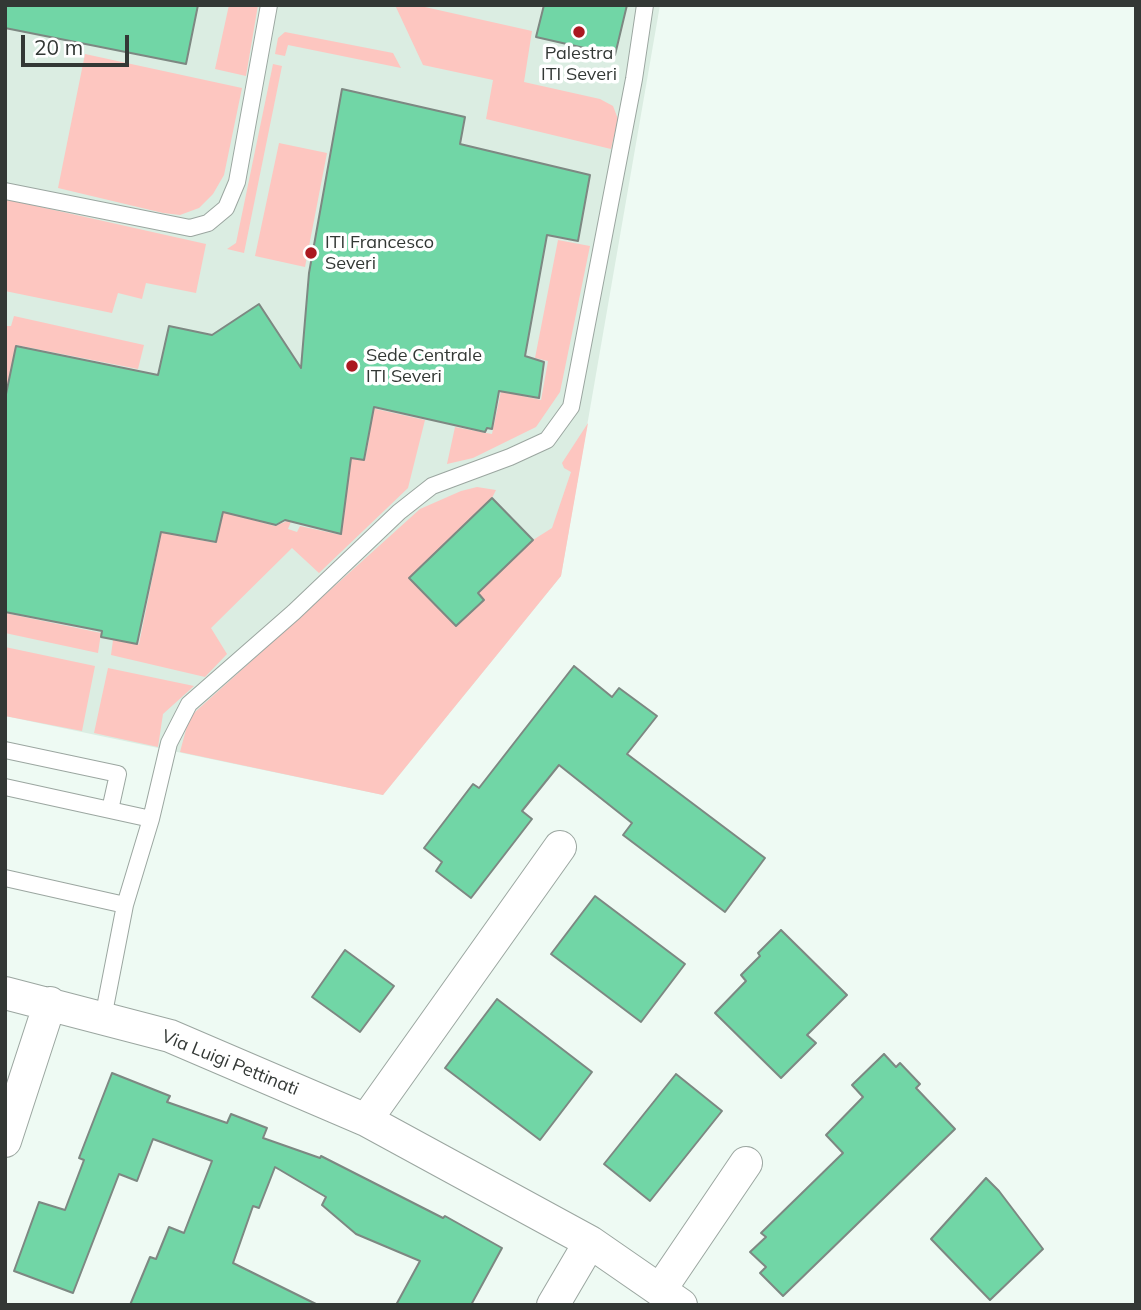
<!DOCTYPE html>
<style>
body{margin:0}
#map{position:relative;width:1141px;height:1310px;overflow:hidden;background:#eefaf3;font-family:Mulish,sans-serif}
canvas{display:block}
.frame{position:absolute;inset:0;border:7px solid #333835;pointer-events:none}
.scale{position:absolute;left:21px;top:35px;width:108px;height:32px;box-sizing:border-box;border:4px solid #333835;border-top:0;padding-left:9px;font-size:21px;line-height:24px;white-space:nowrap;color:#333835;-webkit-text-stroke:5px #fff;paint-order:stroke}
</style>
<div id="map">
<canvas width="1141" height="1310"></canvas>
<div class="frame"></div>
<div class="scale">20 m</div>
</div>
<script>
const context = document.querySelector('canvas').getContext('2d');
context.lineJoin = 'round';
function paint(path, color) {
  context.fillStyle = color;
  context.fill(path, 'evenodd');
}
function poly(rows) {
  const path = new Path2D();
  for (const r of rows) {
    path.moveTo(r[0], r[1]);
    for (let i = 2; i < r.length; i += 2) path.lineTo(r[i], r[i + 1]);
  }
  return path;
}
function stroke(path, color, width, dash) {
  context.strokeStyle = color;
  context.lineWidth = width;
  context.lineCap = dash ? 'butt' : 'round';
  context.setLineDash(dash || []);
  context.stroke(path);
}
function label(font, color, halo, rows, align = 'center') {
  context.font = font + ' Mulish,sans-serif';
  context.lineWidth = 7;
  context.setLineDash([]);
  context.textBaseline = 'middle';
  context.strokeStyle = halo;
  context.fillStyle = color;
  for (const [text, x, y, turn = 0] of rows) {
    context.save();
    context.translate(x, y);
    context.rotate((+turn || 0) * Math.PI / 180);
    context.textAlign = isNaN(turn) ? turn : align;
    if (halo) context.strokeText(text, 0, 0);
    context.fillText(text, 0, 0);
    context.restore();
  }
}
const built = poly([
 [5,5,660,5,561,576,383,795,5,716]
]);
const green = poly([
 [229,5,258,5,246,76,215,69],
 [395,5,416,5,532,31,524,82,600,99,613,106,618,119,611,149,486,119,493,80,423,65],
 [285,32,393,53,401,68,288,45,285,56,275,54,278,38],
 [85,54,242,88,224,175,213,194,199,208,180,215,163,213,58,188],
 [273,64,282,66,244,253,227,249,236,243],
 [279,143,327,153,305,267,255,256],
 [5,199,206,244,196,293,146,283,142,299,118,293,112,313,5,291],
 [558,240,590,246,560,392,536,427,473,458,447,464,455,427,492,434,501,391,541,400,548,361,535,358],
 [14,316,144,345,138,369,16,345,5,396,5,328,6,326,11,326],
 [367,407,425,420,408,488,319,573,292,548,211,628,227,654,205,677,111,655,113,640,139,644,163,525,197,504,194,539,216,543,225,506,237,508,245,518,275,526,292,519,288,529,297,532,300,526,341,535,351,459,365,460,369,439],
 [588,423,561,576,383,795,180,752,188,722,195,712,420,509,461,491,477,487,496,490,492,498,410,578,456,626,484,600,461,575,490,582,533,540,552,528,571,472,564,468,562,463],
 [5,613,101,633,98,653,5,633],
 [5,647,95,666,82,731,5,716],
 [108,668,194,686,163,714,158,747,94,733]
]);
const building = poly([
 [5,5,198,5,186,64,5,28,5,5],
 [544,5,627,5,615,55,536,37,544,5],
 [342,89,465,117,460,144,590,175,578,241,547,235,525,356,544,362,539,398,499,391,492,429,487,428,485,432,374,407,364,460,351,458,341,534,285,520,276,525,223,512,216,542,161,532,137,644,101,637,102,631,5,612,5,399,16,346,158,375,169,326,212,335,259,304,301,368,309,273,342,89],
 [492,498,533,540,478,593,484,600,456,626,409,578,492,498],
 [574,666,612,697,619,688,657,716,627,754,765,858,725,912,623,835,632,823,559,765,522,811,532,819,471,898,436,871,442,862,424,848,473,784,479,788,574,666],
 [595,896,685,964,641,1022,551,954,595,896],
 [781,930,847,995,807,1035,816,1043,781,1078,715,1013,746,981,741,975,760,956,758,953,781,930],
 [345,950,394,986,360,1032,312,997,345,950],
 [497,999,592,1072,540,1140,445,1068,497,999],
 [884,1054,896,1067,900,1063,920,1084,916,1088,955,1129,783,1296,760,1273,766,1267,750,1252,766,1237,761,1233,843,1153,826,1135,863,1097,852,1085,884,1054],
 [112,1073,170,1096,167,1102,227,1123,231,1114,267,1128,263,1138,320,1158,321,1156,443,1218,445,1216,502,1248,471,1305,396,1305,420,1261,356,1234,322,1205,326,1197,275,1167,259,1208,253,1206,233,1263,318,1305,130,1305,150,1257,156,1259,169,1227,184,1233,212,1161,153,1139,137,1181,119,1174,73,1293,14,1271,39,1202,65,1210,84,1160,79,1158,112,1073],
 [676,1074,722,1111,650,1201,604,1164,676,1074],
 [986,1178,999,1191,1043,1249,990,1300,931,1239,986,1178]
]);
const service = poly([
 [5,191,190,228,208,223,226,208,237,182,269,5],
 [5,750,118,774,110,810],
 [5,787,151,819],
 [5,878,125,905],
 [103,1018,125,905,151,819,169,743,189,704,294,612,399,512,432,486,510,457,547,440,571,407,634,79,645,5]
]);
const minor = poly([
 [5,993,170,1036,366,1120,590,1242,681,1305],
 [366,1120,560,847],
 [5,1141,50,1003],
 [660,1290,746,1163],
 [553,1305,590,1242]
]);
const markers = [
 [579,32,7,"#ab1820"],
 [311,253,7,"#ab1820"],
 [352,366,7,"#ab1820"]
];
const poiNames = [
 ["Palestra",579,54,"center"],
 ["ITI Severi",579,75,"center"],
 ["ITI Francesco",325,243],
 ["Severi",325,264],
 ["Sede Centrale",366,356],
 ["ITI Severi",366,377]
];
const streetNames = [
 ["Via Luigi Pettinati",230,1063,22]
];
paint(built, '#dbede2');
paint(green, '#fdc6c0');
paint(building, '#71d6a6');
stroke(building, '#7d8882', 2);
stroke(service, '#9ba6a0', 18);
stroke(minor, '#9ba6a0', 34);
stroke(service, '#fff', 16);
stroke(minor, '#fff', 32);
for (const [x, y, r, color] of markers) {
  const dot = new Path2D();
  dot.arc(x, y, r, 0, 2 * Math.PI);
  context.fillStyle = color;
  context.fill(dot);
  stroke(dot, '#fff', 2.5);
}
label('18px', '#333835', '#fff', poiNames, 'left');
label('18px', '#333835', '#fff', streetNames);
</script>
